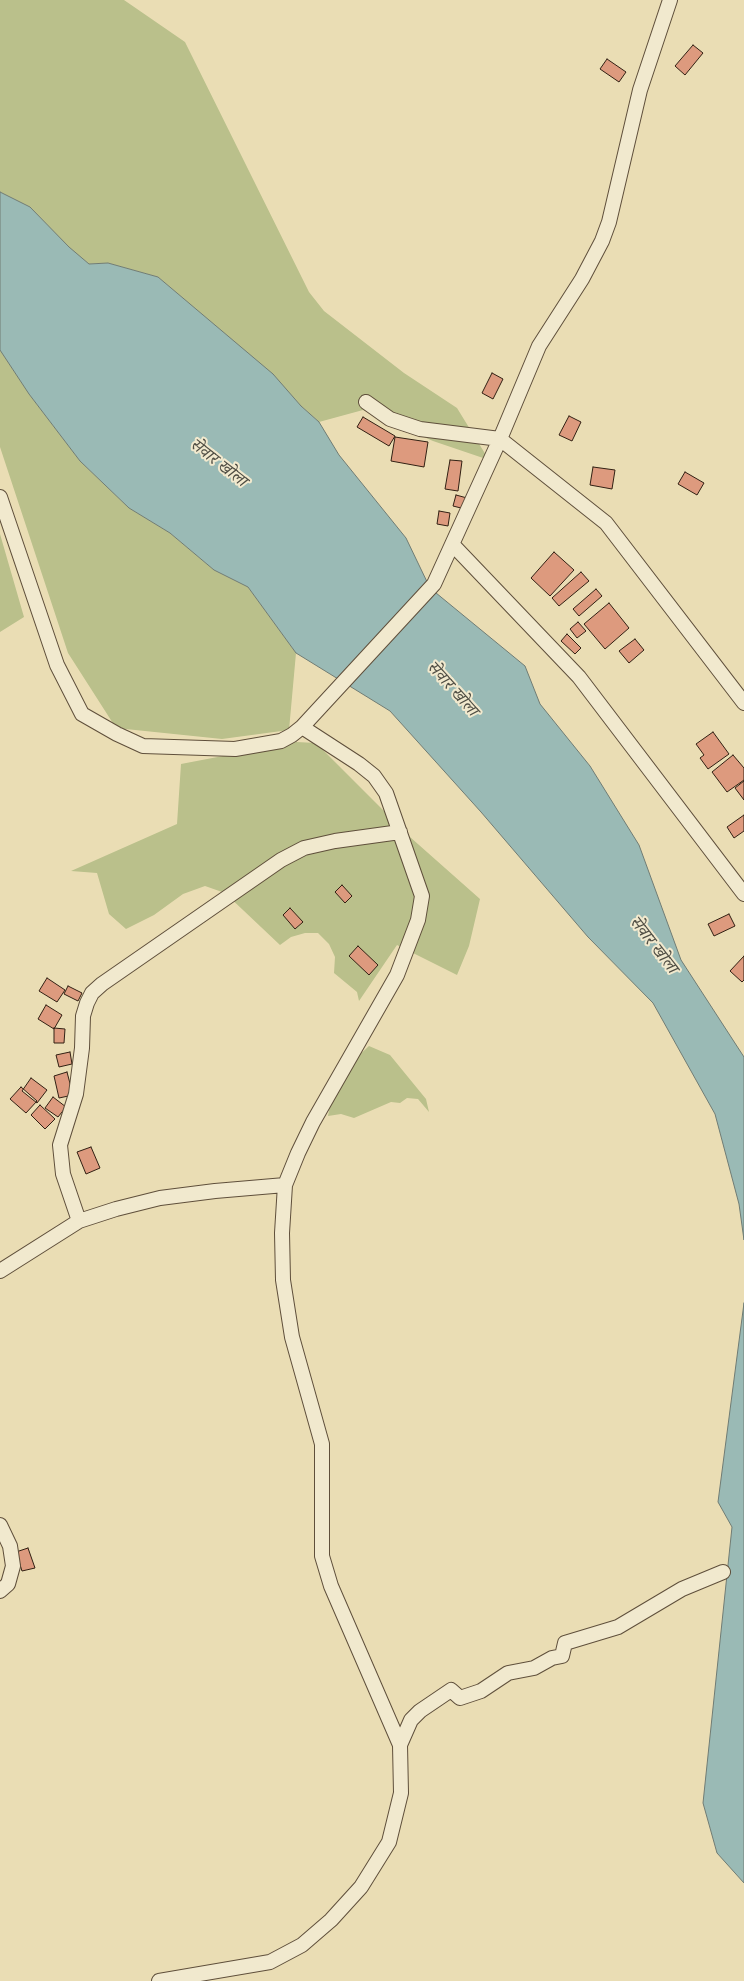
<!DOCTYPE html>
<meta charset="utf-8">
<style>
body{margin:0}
canvas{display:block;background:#eaddb4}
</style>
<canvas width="744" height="1981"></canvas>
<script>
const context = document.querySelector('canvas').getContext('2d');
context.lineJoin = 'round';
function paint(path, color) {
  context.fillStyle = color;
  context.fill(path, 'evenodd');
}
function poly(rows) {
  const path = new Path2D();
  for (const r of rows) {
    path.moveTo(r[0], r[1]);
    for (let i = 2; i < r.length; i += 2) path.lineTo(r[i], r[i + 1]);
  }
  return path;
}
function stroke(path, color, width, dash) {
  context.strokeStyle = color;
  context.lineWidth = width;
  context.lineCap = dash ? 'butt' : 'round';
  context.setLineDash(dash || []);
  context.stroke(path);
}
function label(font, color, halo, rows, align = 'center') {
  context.font = font + ' "Old Standard TT","Noto Serif Devanagari",serif';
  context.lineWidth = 4;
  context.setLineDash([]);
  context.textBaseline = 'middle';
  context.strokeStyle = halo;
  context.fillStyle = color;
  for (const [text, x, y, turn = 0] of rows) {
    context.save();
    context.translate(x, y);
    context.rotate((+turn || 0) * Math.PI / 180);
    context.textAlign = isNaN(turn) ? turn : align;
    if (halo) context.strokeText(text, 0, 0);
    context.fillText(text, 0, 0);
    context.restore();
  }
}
const green = poly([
 [0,0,124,0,185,42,309,292,324,311,404,373,457,408,489,460,433,441,363,410,319,422,301,406,272,374,158,277,108,263,89,264,69,248,30,207,0,192],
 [0,350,29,394,80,461,129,508,170,533,214,570,248,587,296,653,289,730,222,739,116,728,68,653,0,447],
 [0,534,24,617,0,632],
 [296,742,316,743,410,837,480,899,469,946,457,975,397,945,359,1001,357,992,334,973,335,957,329,944,318,933,305,933,291,937,280,945,225,893,205,886,183,894,154,915,126,929,109,914,97,873,71,871,177,824,181,764],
 [369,1046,390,1055,426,1099,429,1112,418,1099,407,1098,400,1103,391,1102,354,1118,341,1114,328,1116,333,1089,356,1058]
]);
const water = poly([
 [0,192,30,207,69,247,89,264,108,263,158,277,273,374,301,406,319,422,339,455,406,538,430,588,525,666,540,704,590,766,639,845,681,960,744,1057,744,1240,739,1204,715,1114,653,1003,588,937,481,812,390,711,296,653,248,587,214,570,170,533,129,508,80,461,29,394,0,350,0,192],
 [744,1303,744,1883,717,1853,703,1803,732,1527,718,1502,744,1303]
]);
const building = poly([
 [693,45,703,53,685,75,675,66,693,45],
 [607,59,626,72,619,82,600,69,607,59],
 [492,373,503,379,493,399,482,393,492,373],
 [569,416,581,422,572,441,559,435,569,416],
 [363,417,395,436,389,446,357,427,363,417],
 [395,437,428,442,424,467,391,461,395,437],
 [450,460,462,461,458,491,445,489,450,460],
 [593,467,615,470,612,489,590,485,593,467],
 [685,472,704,483,697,495,678,484,685,472],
 [456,495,467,498,465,509,453,506,456,495],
 [439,511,450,513,448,526,437,524,439,511],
 [554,552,574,570,550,596,531,578,554,552],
 [581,572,589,581,559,606,552,598,581,572],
 [596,589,602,596,579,616,573,609,596,589],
 [609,603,629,628,605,649,584,624,609,603],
 [578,622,586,631,577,638,570,629,578,622],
 [567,634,581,648,575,654,561,641,567,634],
 [635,639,644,650,629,663,619,651,635,639],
 [713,732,729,754,708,769,700,758,704,755,696,744,713,732],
 [733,755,744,768,744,780,727,792,712,772,733,755],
 [744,781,744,800,735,788,744,781],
 [744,815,744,831,734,838,727,827,744,815],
 [342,885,352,896,345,903,335,892,342,885],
 [290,908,303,922,295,929,283,915,290,908],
 [729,914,735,926,714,936,708,924,729,914],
 [358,946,378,965,369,975,349,956,358,946],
 [744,956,744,980,742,982,730,971,744,956],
 [47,978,65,990,57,1002,39,991,47,978],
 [68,986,82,993,78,1001,64,994,68,986],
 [46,1005,62,1015,54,1029,38,1019,46,1005],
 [54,1028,65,1029,64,1043,54,1043,54,1028],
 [70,1052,72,1064,59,1067,56,1055,70,1052],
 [67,1072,73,1095,59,1098,54,1076,67,1072],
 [31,1078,47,1090,37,1103,22,1091,31,1078],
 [21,1087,37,1101,26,1113,10,1099,21,1087],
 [53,1097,66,1107,58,1117,45,1108,53,1097],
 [40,1105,55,1119,45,1129,31,1115,40,1105],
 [91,1147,100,1168,86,1174,77,1152,91,1147],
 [28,1548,35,1568,22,1571,16,1552,28,1548]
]);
const minor = poly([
 [366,402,390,419,420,429,500,439,606,523,744,703],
 [0,497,57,665,82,714,117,734,143,746,235,749,281,741,292,735,302,727],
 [453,545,579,677,744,894],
 [79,1221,63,1174,60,1145,76,1094,82,1048,83,1016,87,1003,92,993,102,984,281,860,304,848,335,841,400,832],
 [0,1271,79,1221,116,1209,160,1198,215,1191,285,1185],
 [0,1525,10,1546,13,1566,8,1584,0,1591],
 [400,1745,411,1720,420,1711,451,1690,460,1698,481,1691,508,1673,534,1668,552,1658,562,1656,565,1643,618,1627,682,1589,723,1572],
 [159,1981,270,1962,302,1945,331,1920,361,1887,389,1842,401,1793,400,1745,331,1586,322,1556,322,1444,292,1337,283,1280,282,1233,285,1185,298,1153,313,1122,397,975,418,920,422,896,386,793,374,776,359,764,302,727,434,584,500,439,539,346,582,279,602,241,609,222,640,90,670,0]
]);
const waterNames = [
 ["सेवार खोला",218,463,38],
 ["सेवार खोला",452,689,48],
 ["सेवार खोला",653,945,52]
];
paint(green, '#bac08b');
paint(water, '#9abab5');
stroke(water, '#707c74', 1);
paint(building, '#dd9a7e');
stroke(building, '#312013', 1);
stroke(minor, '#5f4f3b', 16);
stroke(minor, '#f1e9ce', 14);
label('italic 17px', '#504e44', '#f1e9ce', waterNames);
</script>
